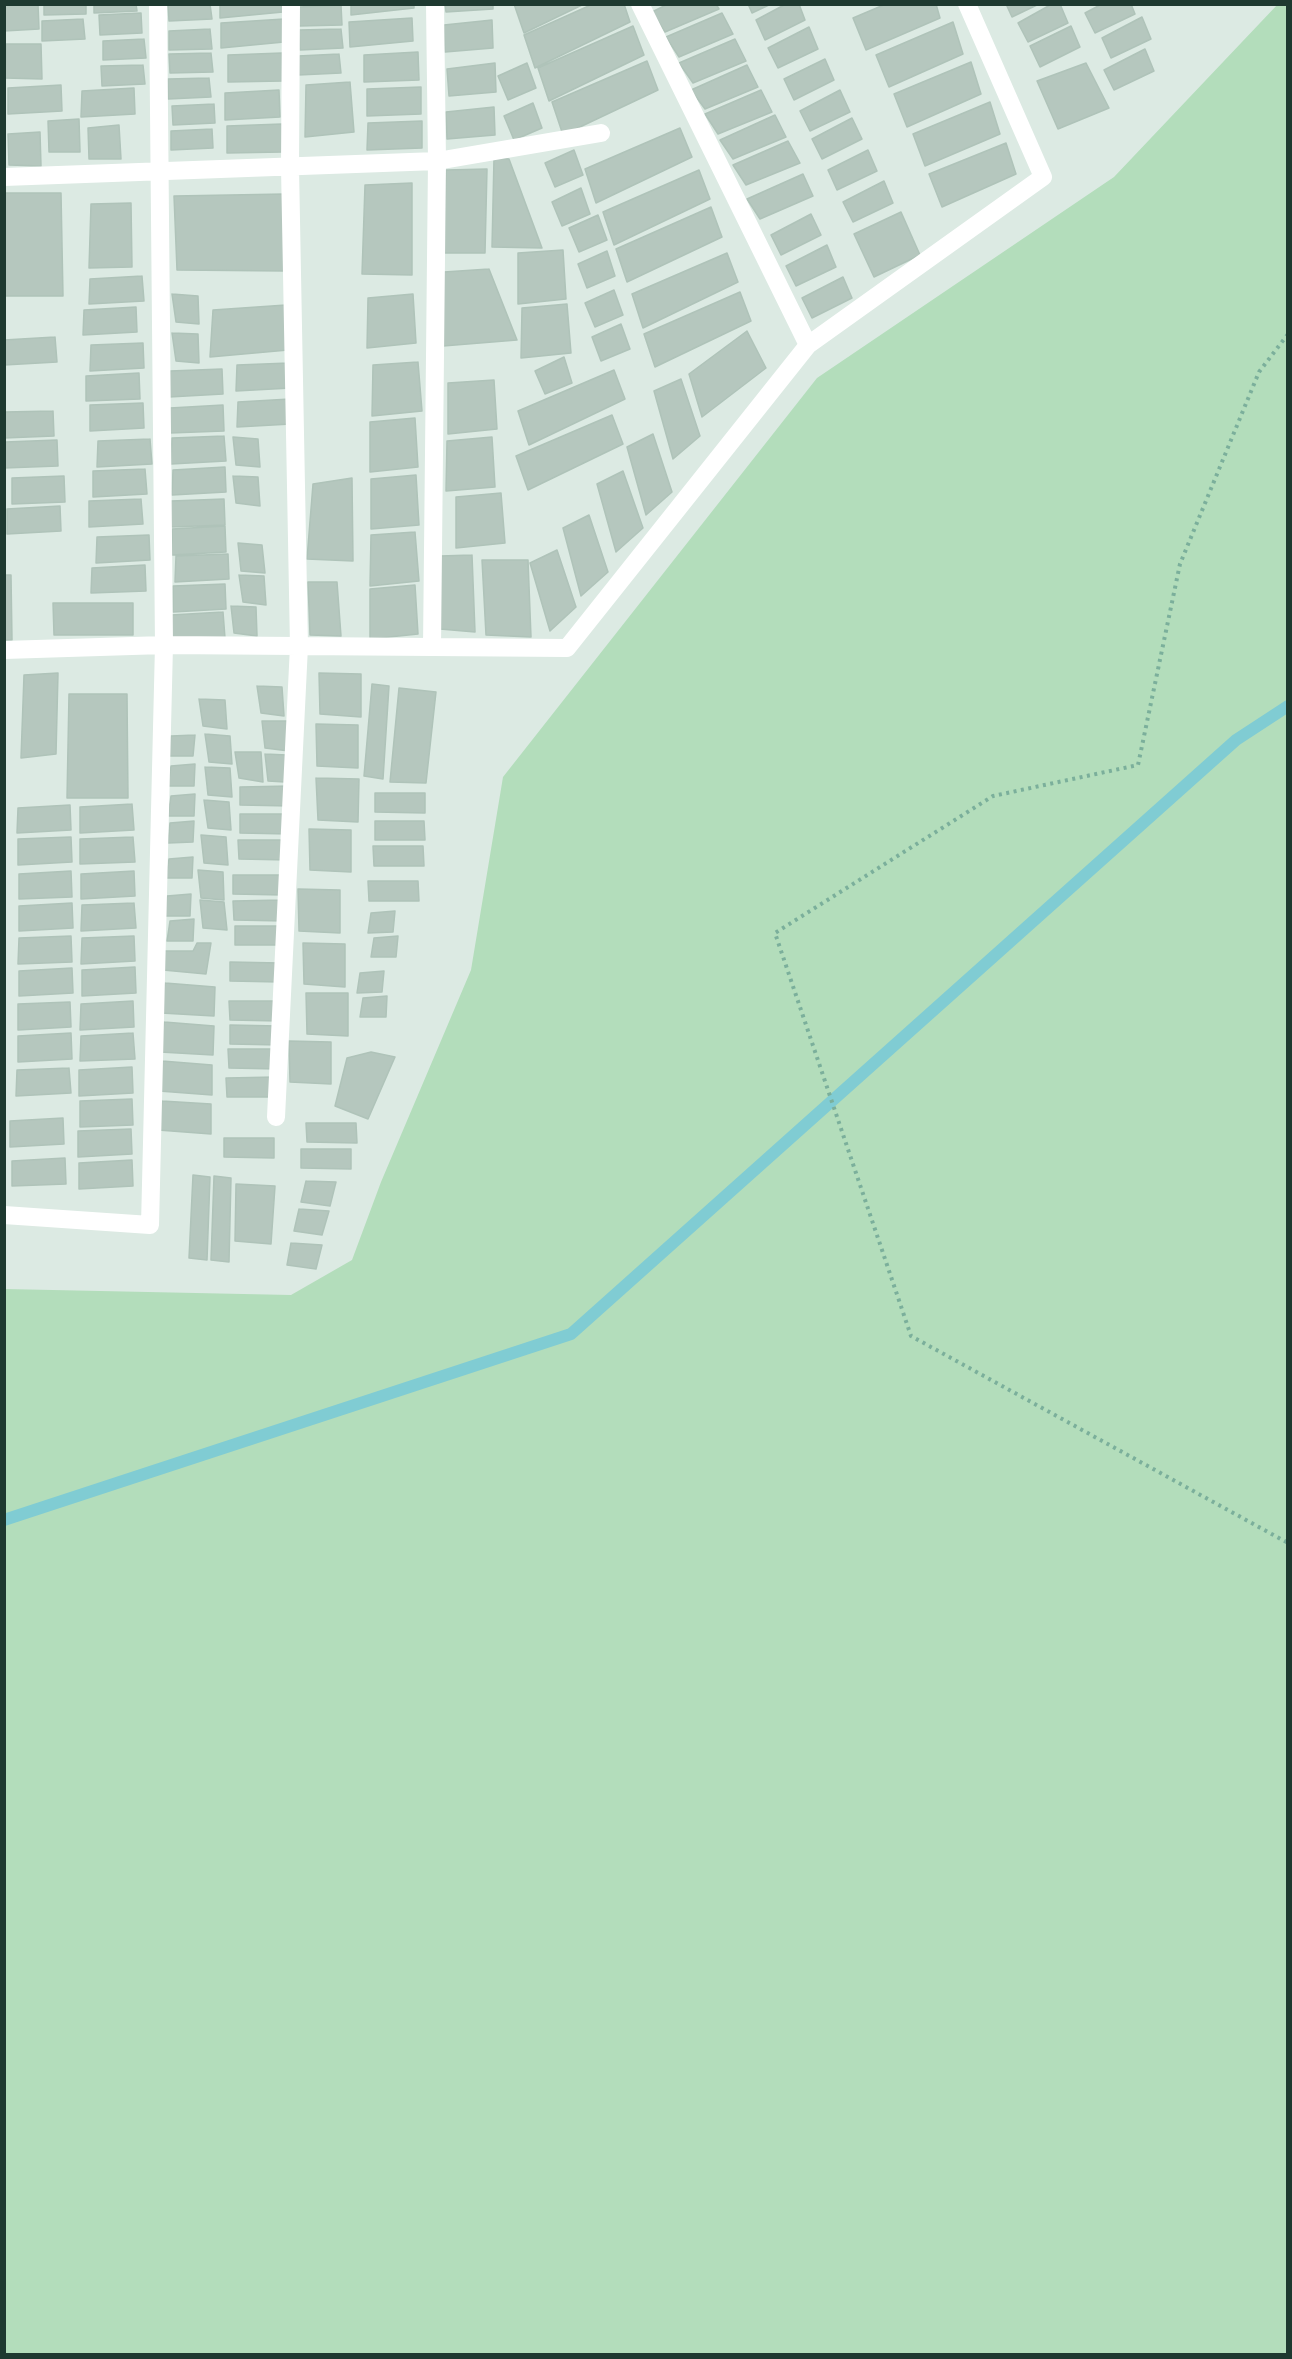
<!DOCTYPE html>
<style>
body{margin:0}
#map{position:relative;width:1292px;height:2359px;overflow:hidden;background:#dceae3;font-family:"Fira Sans Condensed",sans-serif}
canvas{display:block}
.frame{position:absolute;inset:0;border:6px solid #1e3930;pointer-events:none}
</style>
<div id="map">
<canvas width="1292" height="2359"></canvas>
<div class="frame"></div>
</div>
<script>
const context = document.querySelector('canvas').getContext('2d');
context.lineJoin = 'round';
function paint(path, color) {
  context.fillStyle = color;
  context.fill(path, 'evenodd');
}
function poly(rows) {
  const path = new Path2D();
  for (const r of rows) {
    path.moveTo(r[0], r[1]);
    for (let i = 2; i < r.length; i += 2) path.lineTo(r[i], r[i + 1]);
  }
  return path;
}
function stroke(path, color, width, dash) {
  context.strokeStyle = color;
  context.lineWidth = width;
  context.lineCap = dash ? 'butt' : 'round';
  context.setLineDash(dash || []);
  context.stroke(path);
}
const green = poly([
 [1278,4,1288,5,1287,2354,5,2354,5,1289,291,1295,352,1260,381,1182,471,970,503,777,817,378,1114,177]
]);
const stream = poly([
 [4,1520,571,1334,1236,740,1288,706]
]);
const building = poly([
 [38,4,39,29,4,31,4,5,38,4],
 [44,4,86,4,86,14,44,15,44,4],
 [94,4,136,4,137,11,94,13,94,4],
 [168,4,210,4,212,19,169,21,168,4],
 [220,4,283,4,283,12,220,18,220,4],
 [351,4,414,4,414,8,351,15,351,4],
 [445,4,493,4,493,9,446,12,445,4],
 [514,4,584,4,524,33,514,4],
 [593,4,624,4,630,22,535,68,524,35,593,4],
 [668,4,716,4,719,9,665,32,652,12,668,4],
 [748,4,771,4,752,13,748,4],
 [786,4,799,4,805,20,765,40,756,20,786,4],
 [886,4,936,4,940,18,866,50,853,18,886,4],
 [1006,4,1039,4,1012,17,1006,4],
 [1052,4,1060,4,1068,23,1028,42,1018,23,1052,4],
 [1102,4,1131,4,1135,14,1095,33,1085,13,1102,4],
 [341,5,342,25,299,26,299,7,341,5],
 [141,13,142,33,100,35,99,15,141,13],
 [722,13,733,34,679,57,666,37,722,13],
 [1142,17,1151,39,1111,58,1102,38,1142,17],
 [412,18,413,41,350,47,349,22,412,18],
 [83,19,85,39,42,41,42,21,83,19],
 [284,19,284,42,221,48,221,23,284,19],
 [492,20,493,48,445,52,444,25,492,20],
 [953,22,963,54,889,87,876,55,953,22],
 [633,26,644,55,549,101,538,68,633,26],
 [1071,26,1080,47,1040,67,1030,46,1071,26],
 [809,27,818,49,778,68,768,48,809,27],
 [210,29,212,49,169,50,169,31,210,29],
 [341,29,343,48,300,50,299,30,341,29],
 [144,39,146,58,103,60,103,41,144,39],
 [735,39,746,61,693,83,679,63,735,39],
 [6,44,41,44,42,79,5,78,6,44],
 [1145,49,1154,71,1114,90,1104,70,1145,49],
 [418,52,419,80,364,82,364,55,418,52],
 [211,53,213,72,170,73,169,54,211,53],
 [282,53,283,81,228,82,228,55,282,53],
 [339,54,341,73,298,75,298,56,339,54],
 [825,59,834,80,794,100,784,79,825,59],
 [647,61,658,90,563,135,552,102,647,61],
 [971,62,981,94,907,127,894,94,971,62],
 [495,63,496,92,449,96,447,69,495,63],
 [527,63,536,88,508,100,498,76,527,63],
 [1086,63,1109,108,1058,129,1037,81,1086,63],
 [143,65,145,84,102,86,101,66,143,65],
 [747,65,758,87,705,109,691,90,747,65],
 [209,78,211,97,168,99,168,79,209,78],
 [350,82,354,132,305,137,306,85,350,82],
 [61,85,62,111,8,114,8,88,61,85],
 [421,87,421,114,367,116,367,89,421,87],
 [134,88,135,114,81,117,82,91,134,88],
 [279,90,280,117,225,120,225,93,279,90],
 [761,90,772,112,718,134,705,114,761,90],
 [840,90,850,112,810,131,800,111,840,90],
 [990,102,1000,134,925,166,913,134,990,102],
 [533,103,542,128,514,140,504,116,533,103],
 [214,104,215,123,173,125,172,106,214,104],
 [494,107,495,135,447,139,446,112,494,107],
 [775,115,786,137,733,159,720,140,775,115],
 [852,118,862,139,822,159,812,139,852,118],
 [79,119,80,152,49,152,48,121,79,119],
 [422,121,422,148,367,150,368,123,422,121],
 [282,124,282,152,227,153,227,126,282,124],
 [119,125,121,159,89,159,88,128,119,125],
 [680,128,692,157,596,203,585,169,680,128],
 [212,129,213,148,171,150,171,131,212,129],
 [40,132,41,166,9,165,8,134,40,132],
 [788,141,800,163,746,185,733,165,788,141],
 [1006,143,1016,174,942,207,929,174,1006,143],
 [574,150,583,175,555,187,545,163,574,150],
 [868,150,877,171,837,190,828,170,868,150],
 [494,158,509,159,542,248,492,247,494,158],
 [487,169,485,253,444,253,446,170,487,169],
 [699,170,710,199,614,245,603,212,699,170],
 [803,174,813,196,760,219,747,199,803,174],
 [884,181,893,203,853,222,843,202,884,181],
 [412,183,412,275,362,274,365,185,412,183],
 [581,188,590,214,562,226,552,202,581,188],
 [4,193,61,193,63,296,4,296,4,193],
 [285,194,285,271,177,270,174,196,285,194],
 [131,203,132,267,89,268,91,204,131,203],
 [711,207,722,237,627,282,616,249,711,207],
 [901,212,920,255,874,277,854,234,901,212],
 [811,214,821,235,781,255,771,235,811,214],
 [598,215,607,240,579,252,569,228,598,215],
 [827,245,836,267,796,286,786,266,827,245],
 [563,250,566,299,518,304,518,253,563,250],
 [607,251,615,276,587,288,578,264,607,251],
 [727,253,738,282,643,328,632,294,727,253],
 [489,269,517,340,443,346,444,272,489,269],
 [142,276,144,301,89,304,90,279,142,276],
 [843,277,852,298,812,318,802,298,843,277],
 [614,290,623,315,595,327,585,303,614,290],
 [740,292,751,321,655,367,644,334,740,292],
 [172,294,198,296,199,324,176,322,172,294],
 [413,294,416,343,367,348,368,298,413,294],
 [567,304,571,353,521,358,522,308,567,304],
 [286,305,288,350,210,357,213,310,286,305],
 [136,307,137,332,83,335,84,310,136,307],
 [621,324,630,349,601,361,592,337,621,324],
 [747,331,766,368,702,417,689,374,747,331],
 [172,333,198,334,199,363,176,361,172,333],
 [55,337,57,362,4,365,4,340,55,337],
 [143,343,144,368,90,371,91,345,143,343],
 [564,357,572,383,545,394,535,371,564,357],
 [418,362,422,411,372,416,373,365,418,362],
 [289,363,291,388,236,391,237,365,289,363],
 [222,369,223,394,169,397,170,371,222,369],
 [614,370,625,399,529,445,518,411,614,370],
 [139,373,140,399,86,401,86,376,139,373],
 [681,379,700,436,673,459,654,391,681,379],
 [494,380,497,429,448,434,448,383,494,380],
 [290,399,291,424,237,427,238,402,290,399],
 [143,403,144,428,90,431,90,405,143,403],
 [223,405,224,431,170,433,170,408,223,405],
 [53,411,54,436,4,438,4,412,53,411],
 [612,415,623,444,528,490,516,456,612,415],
 [415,418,418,467,370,472,370,422,415,418],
 [653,434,672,492,646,515,627,447,653,434],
 [224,436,226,461,171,464,172,438,224,436],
 [233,437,258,439,260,467,236,465,233,437],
 [492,437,495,487,446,491,447,441,492,437],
 [150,439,152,464,97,467,98,441,150,439],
 [57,440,58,466,4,468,5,442,57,440],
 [225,467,226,492,172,495,173,470,225,467],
 [145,469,147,494,93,497,93,471,145,469],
 [623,471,643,528,616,552,597,484,623,471],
 [416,475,419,525,371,529,371,479,416,475],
 [64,476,65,502,12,504,12,478,64,476],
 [233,476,258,477,260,506,236,503,233,476],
 [352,478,353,561,307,559,313,484,352,478],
 [501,493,505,543,456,548,456,497,501,493],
 [141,499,143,524,89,527,89,501,141,499],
 [224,499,225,525,171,527,171,501,224,499],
 [60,506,61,531,7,534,7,509,60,506],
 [589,515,608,572,581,596,563,528,589,515],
 [225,526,226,552,172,555,172,529,225,526],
 [415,532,419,581,370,586,371,535,415,532],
 [149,535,150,560,96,563,97,537,149,535],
 [238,543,262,545,265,573,241,571,238,543],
 [557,550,576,607,550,631,530,563,557,550],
 [228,554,229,579,175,582,176,556,228,554],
 [472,555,475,632,440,629,440,556,472,555],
 [482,560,528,560,531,637,486,635,482,560],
 [145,565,146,591,91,593,92,568,145,565],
 [4,575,11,575,12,640,4,640,4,575],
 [239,575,264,576,266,605,243,602,239,575],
 [308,582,337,582,341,636,310,635,308,582],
 [225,584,226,609,173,612,173,586,225,584],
 [415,585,418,634,370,639,370,589,415,585],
 [53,603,133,603,133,635,54,635,53,603],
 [231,606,256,607,257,636,234,633,231,606],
 [223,612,225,638,170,640,171,615,223,612],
 [58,673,56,754,21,758,24,675,58,673],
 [319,673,361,674,361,717,320,714,319,673],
 [372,684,389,686,383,779,364,776,372,684],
 [257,686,282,687,284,716,261,713,257,686],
 [399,688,436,692,426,783,390,782,399,688],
 [69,694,127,694,128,798,67,798,69,694],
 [199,699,225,700,227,729,203,726,199,699],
 [262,721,287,721,289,751,265,748,262,721],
 [316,724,358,725,358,768,317,766,316,724],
 [205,734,230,736,232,764,209,762,205,734],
 [195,735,193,756,168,756,171,736,195,735],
 [235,752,261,752,263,782,239,778,235,752],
 [265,754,287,755,285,782,268,781,265,754],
 [195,764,194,786,168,786,171,766,195,764],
 [205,767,230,768,232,797,208,795,205,767],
 [316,778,359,779,358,822,318,820,316,778],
 [290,786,290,806,240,805,240,787,290,786],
 [375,793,425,793,425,813,375,812,375,793],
 [195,794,194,816,168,816,171,796,195,794],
 [204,800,229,802,231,830,208,828,204,800],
 [132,804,134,830,80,833,80,807,132,804],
 [70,805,71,830,17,833,18,808,70,805],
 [240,814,289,814,289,834,240,833,240,814],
 [194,821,193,842,168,843,170,823,194,821],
 [375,821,424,821,425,840,375,840,375,821],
 [309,829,351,830,351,872,310,870,309,829],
 [201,835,226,837,228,865,204,863,201,835],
 [71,837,72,862,18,865,18,839,71,837],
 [133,837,135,862,80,864,80,839,133,837],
 [238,840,288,840,289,860,239,859,238,840],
 [373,846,423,846,424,866,374,866,373,846],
 [193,857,192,878,166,878,169,859,193,857],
 [198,870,223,872,224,900,201,898,198,870],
 [71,871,72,897,19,899,19,874,71,871],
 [134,871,135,896,81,899,81,874,134,871],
 [233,875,283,875,283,895,233,894,233,875],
 [368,881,418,881,419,901,369,901,368,881],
 [298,889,340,890,340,933,299,931,298,889],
 [191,894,190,916,164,916,167,896,191,894],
 [200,900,224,902,227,930,203,928,200,900],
 [283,900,284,921,234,920,233,901,283,900],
 [72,903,73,928,19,931,19,906,72,903],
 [134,903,136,928,81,931,82,905,134,903],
 [395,911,393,932,368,933,371,913,395,911],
 [194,919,193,941,167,941,170,921,194,919],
 [235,926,279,926,278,945,235,945,235,926],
 [71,936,72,962,18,964,19,938,71,936],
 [134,936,135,961,81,964,82,938,134,936],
 [398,936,396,957,371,957,374,938,398,936],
 [197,943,211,943,206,974,163,970,164,951,193,951,197,943],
 [303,943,345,944,345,987,304,984,303,943],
 [230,962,280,963,280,982,230,981,230,962],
 [135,967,136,993,82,996,82,970,135,967],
 [72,968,73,993,19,996,19,971,72,968],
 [384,971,382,992,357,993,360,973,384,971],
 [165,983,215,987,214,1016,161,1013,165,983],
 [306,993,348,993,348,1036,307,1034,306,993],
 [387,996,386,1017,360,1017,363,998,387,996],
 [133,1001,134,1027,80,1030,81,1004,133,1001],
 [229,1001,279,1001,279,1021,230,1020,229,1001],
 [70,1002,71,1027,18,1030,18,1004,70,1002],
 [164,1022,214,1026,213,1055,160,1052,164,1022],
 [230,1025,279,1026,280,1045,230,1044,230,1025],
 [71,1033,72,1059,18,1062,18,1036,71,1033],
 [133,1033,135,1059,80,1061,81,1036,133,1033],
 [289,1041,331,1042,331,1084,290,1082,289,1041],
 [228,1049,278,1049,279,1069,229,1068,228,1049],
 [371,1052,395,1057,368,1119,335,1106,347,1058,371,1052],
 [162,1061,212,1065,212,1095,159,1091,162,1061],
 [132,1067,133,1093,79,1096,79,1070,132,1067],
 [69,1068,71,1093,16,1096,17,1070,69,1068],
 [276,1077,276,1097,227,1097,226,1078,276,1077],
 [132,1099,133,1125,80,1127,80,1101,132,1099],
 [162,1101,211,1104,211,1134,158,1130,162,1101],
 [63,1118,64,1144,10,1147,10,1121,63,1118],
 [306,1123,356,1123,357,1143,307,1142,306,1123],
 [131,1129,132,1154,78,1157,78,1131,131,1129],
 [224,1138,274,1138,274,1158,224,1157,224,1138],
 [301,1149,351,1149,351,1169,301,1168,301,1149],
 [65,1158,66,1184,12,1186,12,1161,65,1158],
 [132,1160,133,1186,79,1189,79,1163,132,1160],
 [193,1175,210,1177,207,1260,189,1258,193,1175],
 [214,1176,231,1178,229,1262,211,1260,214,1176],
 [306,1181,336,1182,330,1206,301,1202,306,1181],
 [236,1184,275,1186,271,1244,235,1241,236,1184],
 [299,1209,329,1211,322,1235,294,1231,299,1209],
 [291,1243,322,1245,316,1269,287,1265,291,1243]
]);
const path = poly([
 [1288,334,1259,372,1180,564,1138,765,993,796,775,933,911,1336,1288,1543]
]);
const minor = poly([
 [640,4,808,345],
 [4,177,437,161,601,133],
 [432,647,437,161,435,4],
 [4,650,164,645,567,648,808,345,1043,177,967,4],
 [276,1117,299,646,290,167,291,4],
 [4,1215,150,1225,164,645,158,4]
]);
paint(green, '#b3ddbb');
stroke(stream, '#80ccd3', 12);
paint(building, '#b5c7be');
stroke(building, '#afc3b9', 1.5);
stroke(path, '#7baf9b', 4, [3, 4.5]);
stroke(minor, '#fff', 18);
</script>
